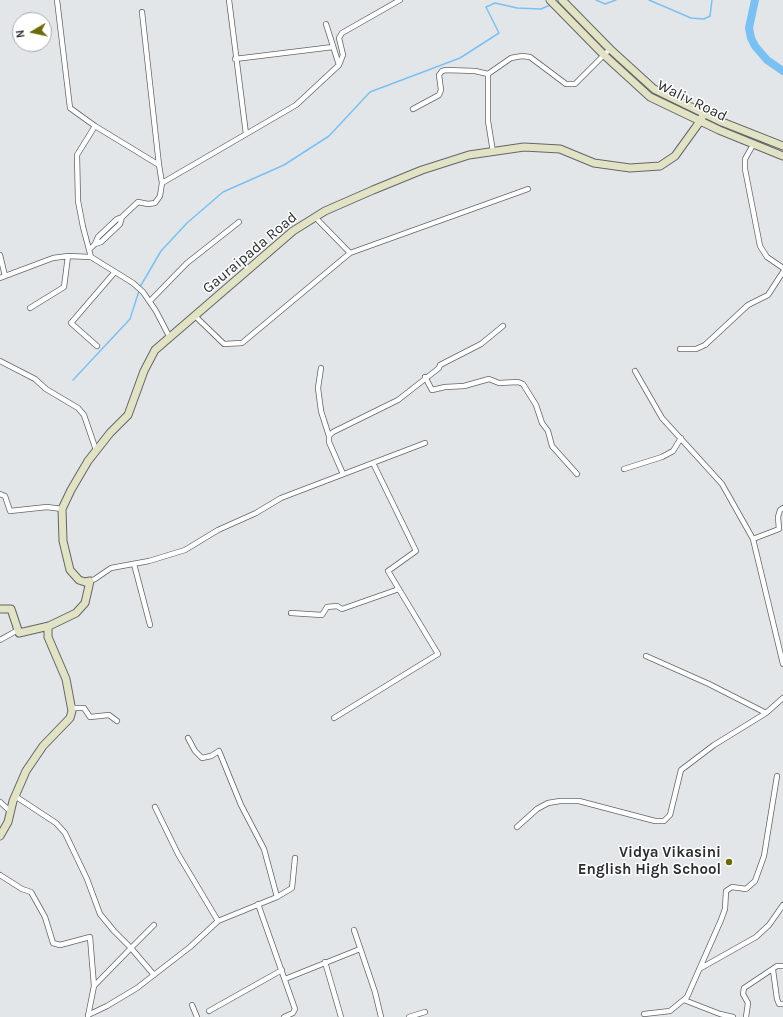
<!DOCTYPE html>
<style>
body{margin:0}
#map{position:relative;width:783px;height:1017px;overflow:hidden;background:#e3e6e9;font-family:Karla,sans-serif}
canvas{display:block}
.north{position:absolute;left:12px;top:12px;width:40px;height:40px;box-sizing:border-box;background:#fff;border:1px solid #ababab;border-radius:50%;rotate:261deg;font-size:11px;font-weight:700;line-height:16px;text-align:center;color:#2c2d2e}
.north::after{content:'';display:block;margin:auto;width:14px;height:18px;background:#6c6a07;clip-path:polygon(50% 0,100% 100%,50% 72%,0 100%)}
</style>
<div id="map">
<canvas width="783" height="1017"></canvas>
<div class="north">N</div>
</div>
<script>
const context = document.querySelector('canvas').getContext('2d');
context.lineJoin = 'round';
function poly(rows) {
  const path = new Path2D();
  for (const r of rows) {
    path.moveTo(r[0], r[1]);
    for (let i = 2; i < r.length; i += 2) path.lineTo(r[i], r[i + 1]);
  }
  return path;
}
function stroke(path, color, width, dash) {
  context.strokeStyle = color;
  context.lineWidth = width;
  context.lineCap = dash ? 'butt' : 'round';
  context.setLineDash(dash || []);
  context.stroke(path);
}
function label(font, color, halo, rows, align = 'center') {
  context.font = font + ' Karla,sans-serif';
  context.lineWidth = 3;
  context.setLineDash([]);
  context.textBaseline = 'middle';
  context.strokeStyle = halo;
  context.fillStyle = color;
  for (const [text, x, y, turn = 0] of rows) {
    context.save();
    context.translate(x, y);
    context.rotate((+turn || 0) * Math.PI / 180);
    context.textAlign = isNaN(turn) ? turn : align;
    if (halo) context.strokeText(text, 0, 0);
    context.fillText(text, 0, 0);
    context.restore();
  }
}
const stream = poly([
 [596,0,605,4,616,0],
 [649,0,691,18,704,19,710,16,712,0],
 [140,287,161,251,187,223,223,192,284,165,329,136,370,92,460,58,499,33,486,7,495,3,517,8,541,9,550,5],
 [73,380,130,319,139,291]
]);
const river = poly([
 [755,0,749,28,751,38,755,46,767,60,783,71]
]);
const street = poly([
 [57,0,70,108,95,126,77,155,78,201,83,227,91,257,133,283,143,292,156,311,170,338],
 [229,0,246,134],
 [326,24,339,65],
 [235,59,333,47],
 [488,74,488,121,493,152],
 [413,109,439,95,441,90,439,75,442,71,446,70,475,71,488,74,511,58,522,56,530,57,566,84,575,84,610,49],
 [95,126,159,165,142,12],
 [754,143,745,159,745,169,760,246,767,257,783,268],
 [159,165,162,183],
 [315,217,350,253],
 [95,244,98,237,117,219,122,217],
 [89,250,95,244,101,242,120,224,122,217,138,202,148,204,155,203,160,196,162,183,296,105,339,65,343,55,339,38,342,33,400,0],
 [0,255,5,276],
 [0,278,53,258,68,256,91,257],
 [150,301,187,263,239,222],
 [30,308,64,287,68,256],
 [195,316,224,344,242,343,350,253,528,189],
 [97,346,71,323,114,273],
 [680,349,696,349,705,345,748,305,768,295,783,272],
 [0,361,35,379,46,389,78,408,84,415,96,450],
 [321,368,318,388,321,411,329,436],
 [635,371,662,418,722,484,753,539,783,664],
 [425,377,432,390,445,387,464,386,489,379,499,383,518,382,523,384,536,405,542,423,548,431,552,446,577,474],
 [624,469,662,457,673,451,681,438],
 [343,474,329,442,329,436,333,432,398,400,439,368,440,365,481,344,503,326],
 [0,494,5,496,10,511,47,507,62,509],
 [753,539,779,529,778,517,780,510,783,508],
 [134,564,150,625],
 [90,581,95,579,111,568,149,561,185,550,218,530,256,513,281,498,425,443],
 [291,613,322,615,327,607,337,606,342,609,399,589],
 [0,640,18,630],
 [646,656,709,684,766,713],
 [72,708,84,708,90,717,109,715,117,721],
 [334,718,438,654,388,571,416,551,373,463],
 [188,738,195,751,202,758,211,756,219,751,241,805,264,849,277,897,218,921],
 [15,796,56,823,65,833,87,879,100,914,114,931,131,948,94,986],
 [0,802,11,812],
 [517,827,537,809,548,803,560,801,579,801,655,821,664,821,670,815,681,770,714,745,766,713,783,698],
 [0,875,22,889,31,892,45,917,53,943,60,945,90,937,94,986,88,1016],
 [277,897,292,888,295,858],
 [258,904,295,1009,293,1013,284,1017],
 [154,925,131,948,154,975],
 [354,930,375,992,381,1017],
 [325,962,341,1017],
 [701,968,756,937,769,925,783,905],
 [773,970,777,999,779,1004,783,1004],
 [285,979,360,949],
 [684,1000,720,1014,733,1017],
 [192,1005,197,1017],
 [209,1011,282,970],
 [644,1014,670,1011,687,997,721,920,725,909,726,891,732,887,746,889,755,881,764,856,777,776],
 [88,1015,107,1006,137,988,190,947,218,921,178,854,155,807],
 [409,1017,425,1012],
 [746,1017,748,1003,743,994,744,988,777,966,783,966]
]);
const secondary = poly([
 [550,0,604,55,650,97,719,130,783,156],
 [562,0,610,49,654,89,722,122,783,146],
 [0,609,11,609,19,633,49,626],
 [0,836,8,822,13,801,26,771,43,746,70,718,72,711,66,679,48,637,48,629,49,626,76,613,85,603,90,581,85,582,79,580,70,570,63,541,62,509,71,490,88,461,110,433,128,415,144,371,155,350,293,231,325,211,373,190,422,170,469,155,524,147,560,149,594,163,630,168,660,166,675,156,701,120,704,112]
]);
const markers = [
 [729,862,4,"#6c6a07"]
];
const streetNames = [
 ["Waliv Road",692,101,26],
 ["Gauraipada Road",250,253,-40]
];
const poiNames = [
 ["Vidya Vikasini",721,853],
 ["English High School",721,870]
];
stroke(stream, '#7bc0f2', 1.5);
stroke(river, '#7bc0f2', 8);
stroke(street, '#636668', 6);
stroke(secondary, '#636668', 9);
stroke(street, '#fff', 4.5);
stroke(secondary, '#e2e2c4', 7);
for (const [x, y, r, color] of markers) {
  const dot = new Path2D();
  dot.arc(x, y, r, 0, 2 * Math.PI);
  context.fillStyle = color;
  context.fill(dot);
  stroke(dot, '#fff', 1.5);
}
label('15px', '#2c2d2e', '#fff', streetNames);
label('bold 15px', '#2c2d2e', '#fff', poiNames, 'right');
</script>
